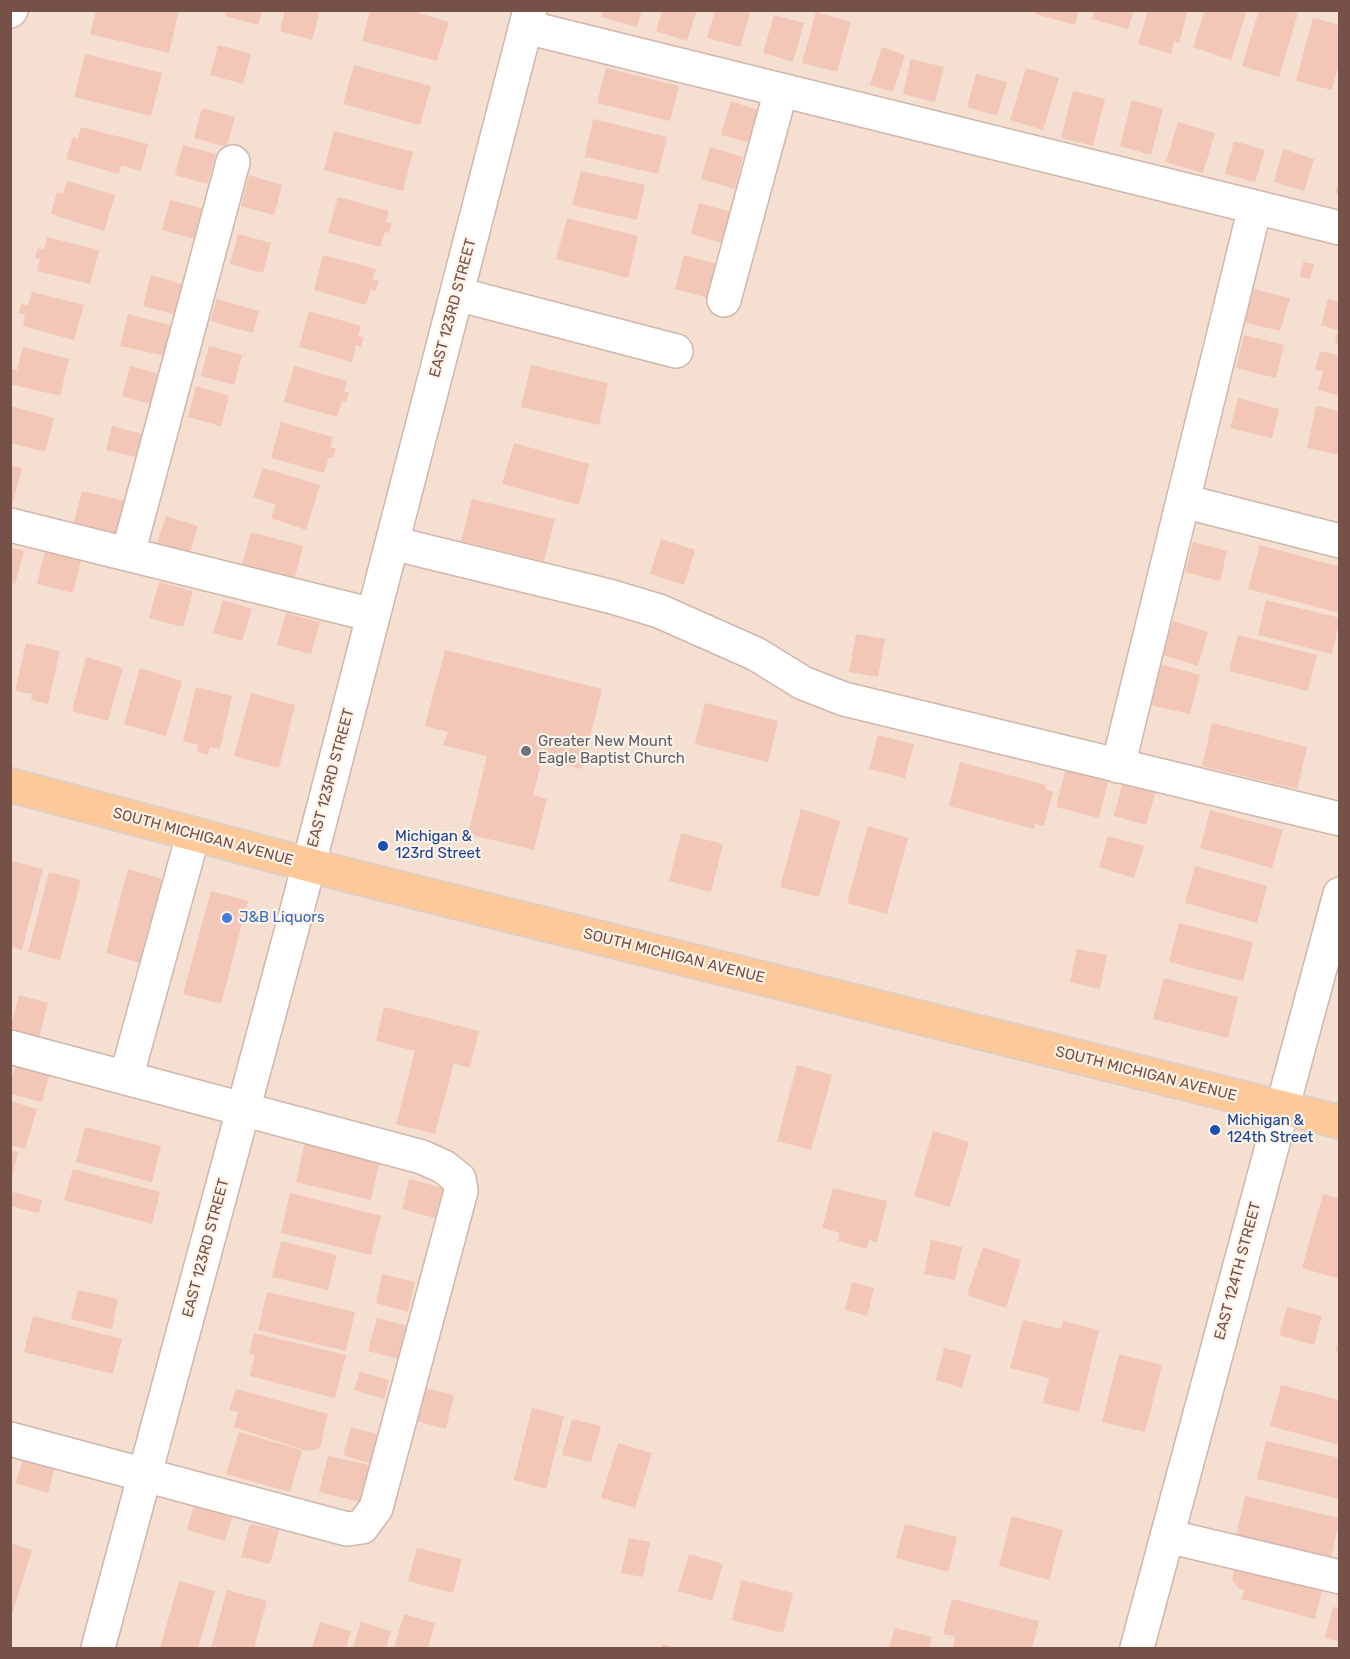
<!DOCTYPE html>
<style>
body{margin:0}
#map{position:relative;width:1350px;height:1659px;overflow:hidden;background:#fdeee1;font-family:Rubik,sans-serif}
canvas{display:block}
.frame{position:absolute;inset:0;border:12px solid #755148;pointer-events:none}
</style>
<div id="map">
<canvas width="1350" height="1659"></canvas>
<div class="frame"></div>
</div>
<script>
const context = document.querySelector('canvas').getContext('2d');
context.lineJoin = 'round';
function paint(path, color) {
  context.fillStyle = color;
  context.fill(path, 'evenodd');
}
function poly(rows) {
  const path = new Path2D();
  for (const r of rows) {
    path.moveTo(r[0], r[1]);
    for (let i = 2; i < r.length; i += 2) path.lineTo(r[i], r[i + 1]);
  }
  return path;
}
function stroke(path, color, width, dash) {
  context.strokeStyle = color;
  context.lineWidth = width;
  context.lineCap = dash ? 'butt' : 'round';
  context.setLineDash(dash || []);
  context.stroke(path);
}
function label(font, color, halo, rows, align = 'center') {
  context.font = font + ' Rubik,sans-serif';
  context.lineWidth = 4.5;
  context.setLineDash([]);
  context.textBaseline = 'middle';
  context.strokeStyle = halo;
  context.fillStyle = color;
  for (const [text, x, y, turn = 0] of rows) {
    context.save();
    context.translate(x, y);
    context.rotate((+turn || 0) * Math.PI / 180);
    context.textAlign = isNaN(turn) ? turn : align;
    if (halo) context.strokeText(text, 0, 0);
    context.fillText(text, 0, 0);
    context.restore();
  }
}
const residential = poly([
 [11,11,1339,11,1339,1648,11,1648]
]);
const building = poly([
 [96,10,179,10,169,53,90,34],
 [227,10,262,10,258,25,225,16],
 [285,10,320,10,312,40,280,31],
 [370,10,409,10,449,22,437,61,362,41],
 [603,10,642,10,637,27,601,17],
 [662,10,697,10,687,41,656,31],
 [715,10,751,10,740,47,707,38],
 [1036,10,1079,10,1075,25,1035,14],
 [1094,10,1134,10,1128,29,1092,19],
 [1148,10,1188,10,1179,43,1174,41,1171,54,1138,44],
 [1205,10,1247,10,1231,60,1193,47],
 [1259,10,1289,10,1298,13,1279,77,1242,66],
 [816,12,851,22,837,72,802,63],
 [774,15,804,23,793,62,763,53],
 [1313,18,1340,25,1340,60,1332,90,1296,81],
 [218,45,251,54,243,84,210,75],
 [882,47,905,55,893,92,870,85],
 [85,54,162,73,151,116,74,97],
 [911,59,944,67,935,102,903,94],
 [354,65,431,86,420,125,343,104],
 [606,68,679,86,670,121,597,103],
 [1026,68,1059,78,1043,130,1010,120],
 [976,74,1007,82,997,116,967,107],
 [1073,91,1105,99,1093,146,1061,138],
 [1132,100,1163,109,1151,155,1120,146],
 [731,101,761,111,751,143,721,135],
 [202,108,235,117,227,147,194,138],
 [593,119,667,137,658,174,585,157],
 [1178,122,1215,133,1203,173,1166,162],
 [81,127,148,144,141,171,121,165,119,174,66,159,73,137,78,139],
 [334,131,413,152,403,191,324,170],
 [1234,141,1265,150,1255,182,1225,174],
 [183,145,216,154,207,184,175,175],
 [710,147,743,157,735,189,701,179],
 [1283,149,1314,159,1304,191,1274,182],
 [581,171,645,185,637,220,572,205],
 [249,175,282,185,274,215,241,206],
 [1339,180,1340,180,1340,194,1335,193],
 [67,181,115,195,104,231,51,214,57,192,63,194],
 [338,197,389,211,386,222,392,223,389,233,385,232,380,247,328,233],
 [170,200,204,209,195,239,162,230],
 [699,203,731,212,723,243,691,234],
 [567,218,638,236,628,278,556,259],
 [238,234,271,243,263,273,230,264],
 [47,237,99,250,90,284,37,271,40,259,35,258,38,248,44,250],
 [323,255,376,269,372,279,379,281,375,291,371,289,366,305,314,290],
 [684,255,717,264,708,298,675,289],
 [1303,262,1314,264,1310,279,1300,277],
 [151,275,184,285,176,315,143,306],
 [1254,289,1290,298,1280,331,1244,322],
 [32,292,84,305,74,340,23,326,25,315,19,313,21,304,28,306],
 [217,299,259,311,253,333,210,321],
 [1328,299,1340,302,1340,344,1335,343,1338,330,1321,325],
 [309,311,361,326,358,336,364,337,361,347,356,345,352,362,299,347],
 [128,314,173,326,165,356,120,346],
 [1244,335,1284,345,1276,378,1236,368],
 [209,346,242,355,234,385,201,376],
 [23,347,69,359,60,396,10,384,10,368,17,370],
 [1320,351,1340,356,1340,396,1318,390,1323,371,1315,370],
 [531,365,608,383,599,425,521,407],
 [130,366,163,375,155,405,122,396],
 [294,366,347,381,344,391,349,393,346,402,342,401,337,417,284,402],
 [196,386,229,396,221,426,188,417],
 [1238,398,1279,409,1272,438,1230,428],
 [10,406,54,418,45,452,10,443],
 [1316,406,1340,411,1340,455,1307,448],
 [281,422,333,437,330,447,336,449,333,458,329,457,324,473,271,458],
 [112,426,142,434,136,457,106,450],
 [514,443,589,464,579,505,502,484],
 [10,465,22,468,11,510,10,510],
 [263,468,320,485,306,530,271,518,276,505,253,497],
 [82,491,129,502,119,538,73,526],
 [472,499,555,519,544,561,461,541],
 [166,516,198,526,189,556,156,546],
 [251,532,303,546,293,584,241,569],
 [661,539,695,550,684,585,650,574],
 [1193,542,1227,551,1220,581,1185,572],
 [1260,545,1340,567,1340,613,1248,589],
 [10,547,24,551,15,584,10,583],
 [45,551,81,560,73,593,37,584],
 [159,582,193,591,183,627,149,618],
 [223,600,252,609,242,641,213,633],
 [1266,600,1340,618,1332,654,1258,635],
 [286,613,320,622,311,654,277,645],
 [1173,621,1208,632,1198,666,1163,655],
 [856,634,885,639,878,677,849,672],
 [1238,635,1317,655,1308,691,1229,671],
 [26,643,60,651,48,704,31,700,32,694,15,691],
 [445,650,602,689,582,769,542,760,533,795,547,799,534,850,468,834,487,756,443,745,448,732,425,726],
 [86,657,123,668,108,721,72,711],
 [1156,663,1200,675,1190,714,1146,704],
 [140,668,182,681,166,736,124,724],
 [196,687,232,696,220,749,210,747,207,755,197,752,198,745,183,741],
 [251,693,295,705,279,768,234,756],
 [705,703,778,721,768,762,695,744],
 [1212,723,1307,747,1297,789,1202,766],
 [878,735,914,744,905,778,869,769],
 [960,762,1046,785,1045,789,1053,792,1044,826,1035,824,1034,829,949,806],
 [1067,764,1110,775,1099,818,1056,807],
 [1124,778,1157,787,1146,825,1114,816],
 [801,809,840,821,819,897,780,887],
 [1210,810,1283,830,1272,868,1200,848],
 [868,826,908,838,887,914,847,903],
 [681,833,723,844,711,892,669,881],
 [1108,836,1144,846,1134,878,1099,867],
 [11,861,43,869,22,950,10,946],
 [1195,866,1267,886,1257,923,1185,903],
 [128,869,163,879,141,963,106,953],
 [49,872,81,880,60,960,28,952],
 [211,891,248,901,221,1004,183,994],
 [1179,923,1253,942,1243,981,1169,962],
 [1077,949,1107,955,1100,989,1070,982],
 [1164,978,1238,997,1228,1038,1153,1019],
 [19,995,48,1003,39,1037,10,1029],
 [384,1007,479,1031,470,1068,454,1063,435,1134,396,1124,415,1051,376,1041],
 [16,1064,50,1073,42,1102,10,1094,10,1084],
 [797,1065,832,1075,811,1150,777,1141],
 [10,1101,37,1109,25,1149,10,1145],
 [85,1127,161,1146,152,1182,76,1162],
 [933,1131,969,1142,950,1207,914,1196],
 [305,1142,380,1160,371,1200,296,1182],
 [10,1150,18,1152,11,1183,10,1183],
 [73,1169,160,1192,152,1224,64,1200],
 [409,1179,443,1188,435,1218,402,1209],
 [833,1188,887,1201,877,1242,869,1240,867,1249,838,1241,840,1233,822,1228],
 [13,1192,42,1200,39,1213,10,1206],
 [290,1193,381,1216,371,1255,281,1233],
 [1323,1194,1340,1199,1340,1279,1302,1268],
 [931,1240,962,1247,955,1280,924,1274],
 [281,1241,337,1255,328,1290,272,1277],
 [983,1247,1021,1260,1006,1308,967,1295],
 [382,1274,415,1282,408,1312,376,1303],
 [852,1282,874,1288,867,1316,845,1310],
 [78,1290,118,1299,112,1329,71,1319],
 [267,1292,355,1312,346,1351,258,1330],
 [1287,1307,1322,1316,1314,1345,1279,1335],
 [33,1316,122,1339,113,1374,24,1352],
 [377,1318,407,1326,398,1359,368,1351],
 [1023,1320,1061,1329,1063,1321,1099,1330,1079,1412,1043,1403,1049,1378,1010,1368],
 [254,1333,346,1355,335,1398,250,1376,255,1355,249,1353],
 [1340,1338,1340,1352,1335,1351],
 [944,1348,971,1355,962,1388,936,1380],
 [1119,1354,1162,1365,1145,1432,1102,1422],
 [360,1372,389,1380,384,1399,354,1390],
 [1281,1385,1340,1400,1340,1445,1270,1426],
 [424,1388,454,1395,446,1429,416,1421],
 [236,1389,328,1414,320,1448,308,1451,234,1427,238,1412,229,1410],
 [532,1408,564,1416,546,1489,514,1480],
 [572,1419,601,1426,591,1462,562,1455],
 [351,1427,380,1435,372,1464,343,1455],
 [239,1432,302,1450,290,1492,226,1474],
 [1266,1441,1340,1458,1340,1499,1257,1479],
 [618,1443,652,1453,635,1508,601,1498],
 [25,1455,56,1464,48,1493,15,1483],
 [328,1456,370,1465,360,1502,319,1492],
 [1245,1496,1340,1518,1330,1562,1235,1540],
 [196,1499,234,1510,225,1541,187,1530],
 [1012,1516,1063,1530,1049,1580,999,1566],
 [250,1524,279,1530,270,1564,241,1557],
 [905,1524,957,1537,948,1572,896,1558],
 [629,1538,650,1542,643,1577,621,1573],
 [10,1543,32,1550,11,1618,10,1618],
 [417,1548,462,1559,453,1593,408,1581],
 [689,1554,723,1564,712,1601,678,1591],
 [1235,1568,1323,1586,1315,1619,1241,1599,1244,1590,1238,1588,1232,1580],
 [741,1580,793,1593,783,1633,732,1620],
 [179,1581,215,1591,198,1648,160,1648],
 [227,1590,267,1601,254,1648,211,1648],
 [952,1599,1039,1621,1032,1648,959,1648,953,1647,955,1636,943,1634],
 [1333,1607,1340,1608,1340,1642,1325,1638],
 [404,1614,435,1623,428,1648,394,1648],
 [320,1622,351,1631,346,1648,312,1648],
 [361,1622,391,1631,386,1648,353,1648],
 [895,1628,932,1637,929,1648,889,1648],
 [663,1644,676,1648,661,1648]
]);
const minor = poly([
 [10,11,11,10],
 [526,27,1340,228],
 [457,294,676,351],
 [724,300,781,90],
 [1183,501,1340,541],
 [10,525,373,615],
 [392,543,609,596,659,611,756,654,803,683,844,699,1340,819],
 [128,554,233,162],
 [1118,766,1255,207],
 [10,1047,422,1157,444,1167,459,1179,461,1191,376,1508,362,1527,347,1529,10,1439],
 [126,1078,193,835],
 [1167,1536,1340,1577],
 [98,1648,297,910,530,10],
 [1137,1648,1340,894]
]);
const major = poly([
 [10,785,347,875,1340,1122]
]);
const markers = [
 [526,751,6,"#6b7280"],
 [383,846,6,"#1a4fb4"],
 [227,918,6,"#3f7fe0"],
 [1215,1130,6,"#1a4fb4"]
];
const streetNames = [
 ["EAST 123RD STREET",453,308,-75],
 ["EAST 123RD STREET",331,778,-75],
 ["SOUTH MICHIGAN AVENUE",203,837,15],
 ["SOUTH MICHIGAN AVENUE",674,956,14],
 ["SOUTH MICHIGAN AVENUE",1146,1074,14],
 ["EAST 123RD STREET",206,1248,-75],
 ["EAST 124TH STREET",1238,1271,-75]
];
const worshipNames = [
 ["Greater New Mount",538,742],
 ["Eagle Baptist Church",538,759]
];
const transitNames = [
 ["Michigan &",395,837],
 ["123rd Street",395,854],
 ["Michigan &",1227,1121],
 ["124th Street",1227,1138]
];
const shopNames = [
 ["J&B Liquors",239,918]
];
paint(residential, '#f4dfd0');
paint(building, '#f3c7b8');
stroke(minor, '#d0b6ab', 36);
stroke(major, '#d8cecc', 36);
stroke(minor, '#fff', 33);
stroke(major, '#fdc998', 33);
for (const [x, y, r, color] of markers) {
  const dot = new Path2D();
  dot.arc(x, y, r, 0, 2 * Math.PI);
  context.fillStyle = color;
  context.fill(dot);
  stroke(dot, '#fff3e8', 2);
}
label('15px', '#755148', '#fff3e8', streetNames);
label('15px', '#5b616d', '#fff3e8', worshipNames, 'left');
label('15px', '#164399', '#fff3e8', transitNames, 'left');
label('15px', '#366cbe', '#fff3e8', shopNames, 'left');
</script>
